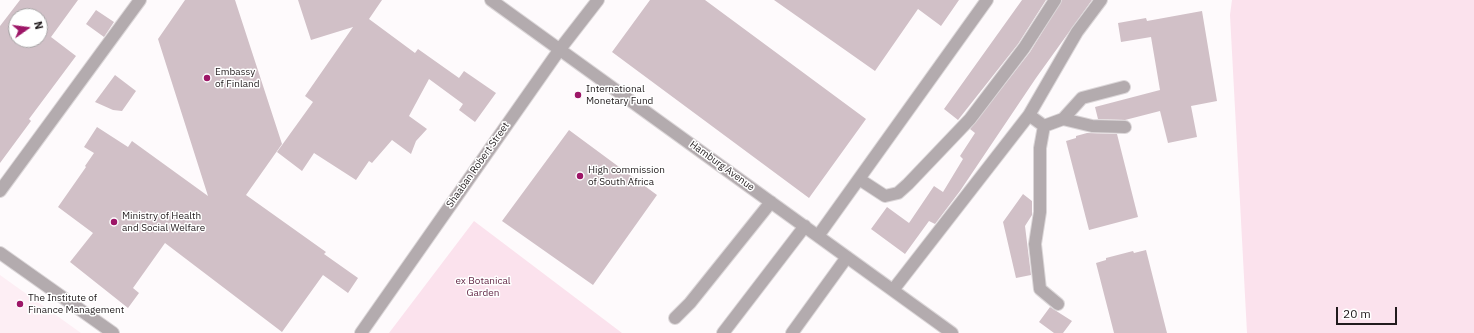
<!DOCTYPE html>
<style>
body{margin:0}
#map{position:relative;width:1474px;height:333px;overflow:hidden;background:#fefafc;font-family:"IBM Plex Sans",sans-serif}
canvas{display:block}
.north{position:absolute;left:8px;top:8px;width:40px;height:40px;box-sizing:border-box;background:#fff;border:1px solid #a6a4a5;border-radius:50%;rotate:76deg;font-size:11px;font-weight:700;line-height:16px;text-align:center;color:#211b1d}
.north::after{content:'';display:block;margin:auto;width:14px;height:18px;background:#9d1667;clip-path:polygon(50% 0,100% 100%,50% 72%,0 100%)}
.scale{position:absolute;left:1336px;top:307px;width:61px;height:18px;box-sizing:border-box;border:2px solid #211b1d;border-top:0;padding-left:5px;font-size:12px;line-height:14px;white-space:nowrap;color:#211b1d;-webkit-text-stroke:3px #fff;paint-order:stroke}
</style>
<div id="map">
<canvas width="1474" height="333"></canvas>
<div class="north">N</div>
<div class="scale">20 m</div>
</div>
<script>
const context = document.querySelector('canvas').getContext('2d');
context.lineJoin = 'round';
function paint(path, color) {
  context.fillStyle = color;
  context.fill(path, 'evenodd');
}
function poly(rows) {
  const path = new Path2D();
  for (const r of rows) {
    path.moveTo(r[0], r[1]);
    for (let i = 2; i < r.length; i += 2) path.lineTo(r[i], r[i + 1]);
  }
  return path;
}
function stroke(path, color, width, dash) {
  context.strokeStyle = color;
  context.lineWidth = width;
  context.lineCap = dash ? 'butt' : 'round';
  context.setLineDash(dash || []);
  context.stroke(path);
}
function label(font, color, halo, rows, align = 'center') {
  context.font = font + ' "IBM Plex Sans",sans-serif';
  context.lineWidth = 3;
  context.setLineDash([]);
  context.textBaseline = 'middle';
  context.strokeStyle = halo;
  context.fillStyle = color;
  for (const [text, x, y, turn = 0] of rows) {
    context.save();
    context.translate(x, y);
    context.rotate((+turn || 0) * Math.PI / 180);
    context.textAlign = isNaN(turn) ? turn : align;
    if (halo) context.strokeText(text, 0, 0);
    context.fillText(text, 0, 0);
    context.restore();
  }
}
const built = poly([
 [0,275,81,333,0,333]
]);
const green = poly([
 [1232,0,1474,0,1474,333,1247,333,1230,15],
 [474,221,622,333,389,333]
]);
const building = poly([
 [20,0,78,0,51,37,76,56,29,119,31,121,0,163,0,26],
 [16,16,40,16,40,40,16,40],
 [185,0,235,0,282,144,246,195,326,252,324,254,358,278,348,293,323,275,282,332,165,243,133,288,139,293,128,308,70,262,93,233,58,207,86,167,85,166,94,153,84,147,97,127,128,147,132,141,208,196,158,39],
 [298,0,382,0,369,19,415,53,418,49,459,78,464,71,496,93,475,122,459,110,463,104,429,79,409,116,427,129,416,141,411,154,392,140,372,163,369,161,356,180,314,153,302,171,277,152,313,102,305,96,353,27,311,40],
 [650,0,705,0,866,119,809,198,612,52],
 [774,0,959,0,941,26,918,9,875,71],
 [1022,0,1046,0,1018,44,958,120,944,109],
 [1062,0,1092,0,1036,78,960,191,935,224,929,221,905,254,871,229,887,207,909,223,934,186,943,192,963,159,960,156,975,133,970,129,1030,52],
 [96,10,114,22,104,37,86,24],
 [1202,11,1217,101,1191,106,1197,137,1168,143,1160,111,1125,120,1098,119,1095,107,1160,90,1151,37,1121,42,1118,23,1146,18,1147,21],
 [115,75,136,91,122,111,113,110,95,102],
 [569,130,657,195,593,285,502,221],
 [1087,133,1117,134,1138,217,1089,230,1066,141,1076,138,1076,136],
 [1023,194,1032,201,1032,215,1025,226,1031,275,1016,278,1003,222],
 [1146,250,1167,333,1114,333,1096,263,1106,260,1106,258,1133,251,1134,253],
 [1050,307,1072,321,1063,333,1054,333,1039,322]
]);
const minor = poly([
 [491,0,952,333],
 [1029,115,1044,126,1063,119,1092,126,1125,127],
 [1063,119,1082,98,1124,87],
 [1044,126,1040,148,1040,212,1035,244,1040,289,1058,304],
 [859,179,885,196,898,193,908,184,970,119,1024,48,1055,0],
 [0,191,140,0],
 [818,236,987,0],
 [0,253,113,333],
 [893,290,1029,115,1077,32,1101,0],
 [675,318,690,303,771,202],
 [361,333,560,49,598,0],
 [723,333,805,226],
 [792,333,847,257]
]);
const markers = [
 [207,78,4,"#9d1667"],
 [578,95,4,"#9d1667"],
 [580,176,4,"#9d1667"],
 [114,222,4,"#9d1667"],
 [20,304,4,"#9d1667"]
];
const poiNames = [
 ["Embassy",215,72],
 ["of Finland",215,84],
 ["International",586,89],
 ["Monetary Fund",586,101],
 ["High commission",588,170],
 ["of South Africa",588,182],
 ["Ministry of Health",122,216],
 ["and Social Welfare",122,228],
 ["The Institute of",28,298],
 ["Finance Management",28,310]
];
const streetNames = [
 ["Shaaban Robert Street",478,165,-55],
 ["Hamburg Avenue",722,166,36]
];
const parkNames = [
 ["ex Botanical",483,281],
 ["Garden",483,293]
];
paint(built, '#fdeef4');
paint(green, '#fbe2ed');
paint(building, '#d1c0c7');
stroke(minor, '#dbd6d8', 14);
stroke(minor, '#b3abae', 12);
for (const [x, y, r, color] of markers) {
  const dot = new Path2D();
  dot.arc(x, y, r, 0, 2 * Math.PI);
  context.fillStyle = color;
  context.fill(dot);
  stroke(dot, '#fff', 1.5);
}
label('10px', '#211b1d', '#fff', poiNames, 'left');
label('10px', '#211b1d', '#fff', streetNames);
label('10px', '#652b49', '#fff', parkNames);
</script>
